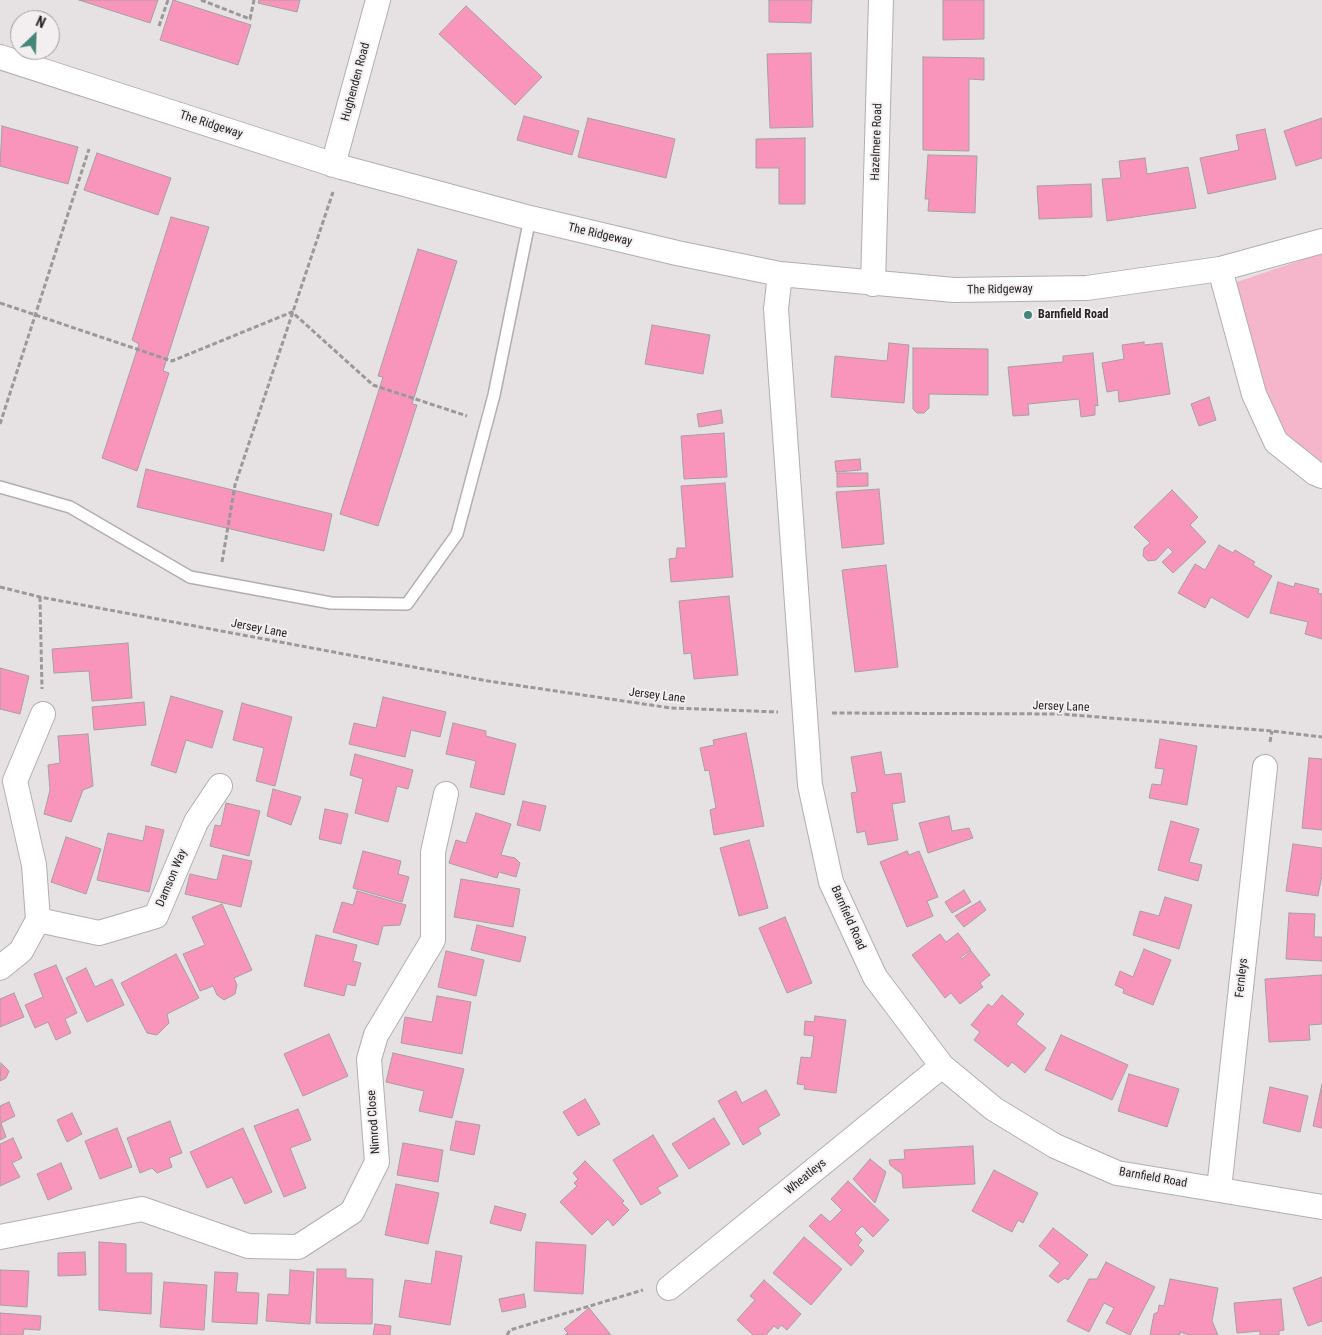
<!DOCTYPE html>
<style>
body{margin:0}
#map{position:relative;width:1322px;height:1335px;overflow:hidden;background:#e6e2e3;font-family:"Roboto Condensed",sans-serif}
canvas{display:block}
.north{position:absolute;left:10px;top:10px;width:50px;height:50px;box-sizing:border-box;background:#f3eff0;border:1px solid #a19e9e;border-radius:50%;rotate:24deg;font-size:14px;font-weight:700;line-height:20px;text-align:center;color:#252424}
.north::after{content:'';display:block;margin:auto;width:18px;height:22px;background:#448677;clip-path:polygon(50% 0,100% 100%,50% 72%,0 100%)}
</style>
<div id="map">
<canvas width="1322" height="1335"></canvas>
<div class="north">N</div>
</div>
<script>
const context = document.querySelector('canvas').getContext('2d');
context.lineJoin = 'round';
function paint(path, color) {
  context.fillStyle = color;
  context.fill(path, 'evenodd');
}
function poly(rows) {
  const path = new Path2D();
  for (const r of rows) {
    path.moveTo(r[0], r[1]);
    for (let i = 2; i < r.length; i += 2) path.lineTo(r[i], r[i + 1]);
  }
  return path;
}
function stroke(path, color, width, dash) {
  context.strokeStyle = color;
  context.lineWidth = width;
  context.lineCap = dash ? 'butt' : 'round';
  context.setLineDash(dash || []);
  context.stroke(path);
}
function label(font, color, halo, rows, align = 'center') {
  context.font = font + ' "Roboto Condensed",sans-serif';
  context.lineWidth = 4;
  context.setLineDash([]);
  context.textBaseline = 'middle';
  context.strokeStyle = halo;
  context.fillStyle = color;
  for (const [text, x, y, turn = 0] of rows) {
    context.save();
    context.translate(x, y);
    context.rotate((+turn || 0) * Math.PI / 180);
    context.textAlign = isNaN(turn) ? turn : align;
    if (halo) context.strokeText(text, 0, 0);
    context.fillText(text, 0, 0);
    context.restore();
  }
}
const green = poly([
 [1322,253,1322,463,1315,461,1283,432,1266,404,1234,283]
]);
const building = poly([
 [79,0,158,0,150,23,79,0],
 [173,0,251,25,238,65,160,40,173,0],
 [259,0,300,0,297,12,258,3,259,0],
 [769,0,812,0,811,23,769,22,769,0],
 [943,0,984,0,984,39,943,40,943,0],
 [466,6,542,77,515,105,439,34,466,6],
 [811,53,813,127,770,128,767,54,811,53],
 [923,57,984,58,984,80,969,79,969,151,923,150,923,57],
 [524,116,579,131,572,155,517,140,524,116],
 [588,118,675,139,666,178,578,157,588,118],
 [1322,118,1322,158,1296,166,1284,131,1322,118],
 [2,126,78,147,68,184,0,166,2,126],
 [1265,129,1276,179,1208,194,1200,158,1239,150,1236,135,1265,129],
 [805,138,805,204,779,204,779,168,756,168,756,139,805,138],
 [97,153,171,178,158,215,84,190,97,153],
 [928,155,977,156,975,213,928,211,929,199,925,199,928,155],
 [1145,158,1147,174,1188,167,1196,208,1107,221,1102,179,1121,178,1119,161,1145,158],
 [1091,184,1092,217,1039,219,1037,186,1091,184],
 [171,217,209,227,163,371,169,373,137,471,102,458,139,344,132,340,171,217],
 [418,249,457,261,412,404,417,405,378,526,340,514,383,377,378,376,418,249],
 [652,325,710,335,703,374,645,364,652,325],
 [1144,342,1144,345,1162,343,1170,394,1119,402,1118,390,1107,392,1102,363,1124,359,1122,345,1144,342],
 [889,343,909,345,904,403,831,397,835,356,887,361,889,343],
 [913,348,988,349,988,395,929,394,929,408,924,413,917,413,913,409,913,348],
 [1093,353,1098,406,1095,405,1095,415,1081,417,1079,399,1028,404,1029,415,1013,416,1008,367,1063,362,1063,356,1093,353],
 [1209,397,1216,420,1199,426,1191,404,1209,397],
 [721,410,723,423,699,427,697,414,721,410],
 [724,433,727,477,684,479,681,436,724,433],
 [860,459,861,470,836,472,835,461,860,459],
 [146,469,332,514,324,551,137,507,146,469],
 [837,473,868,473,868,486,837,487,837,473],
 [725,483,733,577,671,582,669,559,676,558,677,548,686,548,681,486,725,483],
 [879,489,884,544,842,548,836,492,879,489],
 [1172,490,1198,517,1190,525,1206,542,1173,573,1162,562,1173,552,1168,547,1156,560,1148,561,1143,556,1144,548,1150,543,1134,527,1172,490],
 [1219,545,1233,553,1235,550,1255,562,1253,565,1272,576,1248,618,1211,597,1205,608,1178,593,1195,564,1205,570,1219,545],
 [886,565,898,667,855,672,842,570,886,565],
 [1278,582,1294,587,1295,583,1319,589,1318,593,1322,594,1322,639,1305,634,1308,622,1270,613,1278,582],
 [729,596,738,675,694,679,691,653,684,654,679,601,729,596],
 [128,643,132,698,92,701,89,671,54,673,52,649,128,643],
 [0,668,29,676,20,714,0,709,0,668],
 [171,696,223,711,212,748,186,740,176,773,151,765,171,696],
 [383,697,446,712,440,737,411,730,405,757,349,744,354,723,376,728,383,697],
 [144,702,146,725,94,730,92,707,144,702],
 [242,703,292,717,275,786,256,781,264,748,233,740,242,703],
 [453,723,486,731,486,736,516,744,504,795,470,787,476,761,446,754,453,723],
 [746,733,764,826,714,835,710,810,716,808,709,770,705,771,700,748,714,745,713,740,746,733],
 [88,734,93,786,83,790,71,822,44,814,50,790,48,765,60,763,58,736,88,734],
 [1160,739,1197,746,1187,805,1149,798,1152,784,1161,785,1164,769,1155,768,1160,739],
 [881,752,885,775,901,773,905,802,892,804,898,840,868,845,865,831,857,833,851,793,857,792,851,757,881,752],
 [355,754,413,770,408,789,397,786,388,822,355,813,363,779,350,775,355,754],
 [1309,758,1322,759,1322,830,1302,828,1309,758],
 [273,789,301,797,291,825,267,816,273,789],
 [523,801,546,806,540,831,517,825,523,801],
 [226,803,260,811,249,856,210,846,215,825,221,826,226,803],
 [325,809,348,814,341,844,319,839,325,809],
 [476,813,511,824,501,855,515,858,520,863,516,877,499,872,497,878,449,863,456,840,466,843,476,813],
 [949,816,952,831,969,828,973,838,928,853,919,823,949,816],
 [1171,821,1199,829,1189,862,1202,865,1198,881,1158,870,1171,821],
 [146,826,164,830,149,892,97,880,108,833,143,841,146,826],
 [66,837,101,849,86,894,51,882,66,837],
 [749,840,768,908,739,916,720,848,749,840],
 [1293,844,1322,848,1322,875,1318,896,1286,891,1293,844],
 [363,851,401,861,398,874,409,877,402,902,353,888,363,851],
 [907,851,909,855,919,851,938,897,927,901,933,916,907,927,880,862,907,851],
 [223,855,252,861,241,907,185,894,190,874,217,880,223,855],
 [461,879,520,889,513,927,454,917,461,879],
 [964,890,971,902,952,913,945,902,964,890],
 [357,891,406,905,400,925,383,926,378,945,333,932,342,902,353,905,357,891],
 [1165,897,1192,905,1179,949,1133,935,1140,911,1159,916,1165,897],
 [980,901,986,910,964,927,955,916,980,901],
 [222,904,252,970,234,978,237,985,235,994,224,1000,217,995,213,986,200,991,183,954,205,945,192,917,222,904],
 [1289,913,1315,914,1314,937,1322,937,1322,961,1286,959,1289,913],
 [785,917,812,983,787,993,759,928,785,917],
 [477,925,526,937,520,962,471,950,477,925],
 [958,933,971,950,961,957,962,959,971,951,990,975,980,983,983,987,960,1004,951,993,945,998,912,955,940,934,946,942,958,933],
 [316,935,357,945,353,961,361,963,355,986,347,984,344,996,304,986,316,935],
 [1144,949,1171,960,1153,1005,1123,993,1124,989,1115,985,1120,971,1133,977,1144,949],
 [446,951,484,960,476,996,438,987,446,951],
 [176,954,199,998,167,1014,169,1023,157,1035,147,1033,121,983,176,954],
 [56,965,77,1013,65,1019,71,1033,56,1040,48,1022,35,1028,25,1005,43,997,34,974,56,965],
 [86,968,95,987,112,979,124,1005,87,1022,66,978,86,968],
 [1322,975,1322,1024,1309,1025,1310,1040,1269,1042,1265,979,1322,975],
 [14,993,24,1017,0,1027,0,999,14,993],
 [1002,995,1024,1014,1016,1024,1046,1048,1025,1073,1012,1062,1008,1067,974,1040,980,1032,971,1025,988,1004,992,1007,1002,995],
 [437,996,471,1002,462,1054,401,1043,405,1017,432,1022,437,996],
 [815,1016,846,1020,836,1093,804,1089,805,1085,797,1084,801,1057,811,1058,814,1036,804,1035,805,1021,814,1022,815,1016],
 [329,1034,348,1076,303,1096,284,1054,329,1034],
 [1061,1035,1128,1065,1112,1100,1045,1070,1061,1035],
 [393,1053,464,1069,452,1118,419,1111,424,1091,386,1082,393,1053],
 [1,1063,9,1071,6,1078,0,1081,1,1063],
 [1129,1074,1179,1089,1167,1127,1118,1111,1129,1074],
 [1322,1084,1322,1128,1313,1126,1322,1084],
 [1270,1087,1308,1096,1300,1132,1263,1123,1270,1087],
 [766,1090,780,1115,758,1128,761,1134,743,1145,718,1101,736,1091,742,1103,766,1090],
 [585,1099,600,1124,578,1136,563,1112,585,1099],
 [9,1102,15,1116,1,1123,6,1137,0,1140,0,1106,9,1102],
 [298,1109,311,1140,290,1148,306,1188,284,1197,254,1126,298,1109],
 [72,1113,82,1134,67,1142,57,1120,72,1113],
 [714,1118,730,1144,689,1169,672,1144,714,1118],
 [170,1121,182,1153,169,1158,172,1167,157,1173,152,1168,140,1173,127,1138,170,1121],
 [456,1121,480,1125,474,1155,450,1150,456,1121],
 [117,1128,132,1167,100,1179,85,1141,117,1128],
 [243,1128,272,1192,245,1204,232,1177,207,1188,190,1152,243,1128],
 [653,1135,678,1176,657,1188,661,1193,641,1205,613,1160,653,1135],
 [13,1138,22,1158,12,1163,20,1177,0,1186,0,1144,13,1138],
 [403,1143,443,1150,438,1182,397,1175,403,1143],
 [973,1146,975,1184,903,1188,902,1174,890,1165,889,1160,905,1159,904,1150,973,1146],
 [870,1159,886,1172,875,1203,853,1179,870,1159],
 [585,1161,624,1201,622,1203,629,1210,613,1226,608,1219,592,1235,560,1202,577,1186,574,1183,578,1179,573,1173,585,1161],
 [61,1163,72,1189,48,1200,37,1174,61,1163],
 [994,1170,1038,1193,1023,1223,1018,1220,1012,1232,972,1211,994,1170],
 [848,1181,889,1220,873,1237,862,1226,855,1233,862,1240,858,1245,864,1251,851,1266,809,1226,821,1214,830,1222,842,1210,831,1199,848,1181],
 [396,1184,439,1193,428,1244,385,1235,396,1184],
 [495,1206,526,1214,521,1231,490,1223,495,1206],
 [1053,1228,1088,1255,1068,1280,1065,1278,1058,1283,1049,1276,1060,1263,1039,1246,1053,1228],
 [804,1237,842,1269,811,1305,773,1273,804,1237],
 [99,1242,126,1244,126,1273,152,1273,151,1314,99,1310,99,1242],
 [536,1242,586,1245,583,1294,534,1291,536,1242],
 [436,1251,462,1256,450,1325,399,1317,405,1280,431,1284,436,1251],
 [85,1252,86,1275,58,1276,58,1253,85,1252],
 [1106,1262,1155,1287,1130,1335,1106,1323,1114,1308,1104,1303,1089,1332,1067,1321,1089,1279,1097,1279,1106,1262],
 [317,1269,346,1269,346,1278,373,1279,372,1324,316,1323,317,1269],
 [0,1270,29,1271,27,1307,0,1305,0,1270],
 [290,1270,314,1272,310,1324,266,1321,268,1294,289,1295,290,1270],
 [215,1272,238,1273,236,1292,259,1293,257,1324,212,1322,215,1272],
 [1322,1277,1322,1321,1308,1326,1293,1288,1322,1277],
 [1170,1279,1218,1288,1212,1321,1218,1335,1190,1335,1180,1332,1180,1335,1150,1335,1154,1314,1158,1312,1159,1305,1164,1306,1170,1279],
 [764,1280,801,1314,787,1330,781,1325,778,1329,774,1326,766,1335,753,1335,737,1320,755,1300,750,1296,764,1280],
 [164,1282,207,1285,204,1330,160,1327,164,1282],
 [524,1294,526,1307,502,1312,499,1299,524,1294],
 [1281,1299,1284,1330,1279,1331,1279,1335,1260,1335,1260,1331,1237,1333,1234,1303,1281,1299],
 [589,1308,611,1335,565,1335,568,1333,564,1329,589,1308],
 [0,1313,41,1316,40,1330,24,1329,23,1335,0,1335,0,1313],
 [375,1324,391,1326,390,1335,373,1335,375,1324]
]);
const path = poly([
 [201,0,250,19,254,0],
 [159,26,168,0],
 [0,303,172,361,292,312,373,385,467,416],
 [0,424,89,149],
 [222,562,235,485,333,192],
 [0,587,40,597,488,681,671,708,778,712],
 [40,597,42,689],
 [832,713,1061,714,1272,731,1322,737],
 [1270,742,1272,731],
 [507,1335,510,1330,643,1290]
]);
const lane = poly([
 [0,487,70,507,190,577,331,603,407,604,457,534,494,395,530,218]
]);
const street = poly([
 [0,57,341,167,530,218,677,253,780,274,954,290,1087,288,1220,269,1322,241],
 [333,165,378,0],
 [1220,269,1254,394,1276,442,1315,473,1322,476],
 [780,274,776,309,810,785,831,882,875,977,942,1066,994,1109,1055,1146,1117,1173,1322,1207],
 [873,284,881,0],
 [38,920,99,933,156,916,196,822,220,786],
 [0,968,21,951,38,920,34,865,15,781,43,714],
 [1219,1189,1265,767],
 [0,1237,142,1209,248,1246,298,1247,352,1212,377,1162,369,1059,376,1035,433,940,433,852,446,794],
 [669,1288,942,1066]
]);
const markers = [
 [1028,315,5,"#448677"]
];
const streetNames = [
 ["Hughenden Road",356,82,-75],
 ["The Ridgeway",211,125,18],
 ["Hazelmere Road",877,142,-88],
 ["The Ridgeway",600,235,13],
 ["The Ridgeway",1000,290,-1],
 ["Jersey Lane",259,629,11],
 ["Jersey Lane",657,696,7],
 ["Jersey Lane",1061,707,2],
 ["Damson Way",172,878,-67],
 ["Barnfield Road",848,918,66],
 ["Fernleys",1242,978,-84],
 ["Nimrod Close",374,1122,-94],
 ["Wheatleys",806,1177,-39],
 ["Barnfield Road",1153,1178,10]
];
const poiNames = [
 ["Barnfield Road",1038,315]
];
paint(green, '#f5b5cb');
paint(building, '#f995ba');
stroke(building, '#a4a0a1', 1);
stroke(lane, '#b2aeaf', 14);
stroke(street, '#b2aeaf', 26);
stroke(path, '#9b9898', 3, [5, 2.5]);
stroke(lane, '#fff', 11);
stroke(street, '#fff', 24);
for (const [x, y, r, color] of markers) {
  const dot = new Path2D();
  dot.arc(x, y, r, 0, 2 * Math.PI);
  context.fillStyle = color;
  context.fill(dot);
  stroke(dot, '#f3eff0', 2);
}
label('12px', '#252424', '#f3eff0', streetNames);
label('bold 12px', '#252424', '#f3eff0', poiNames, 'left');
</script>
